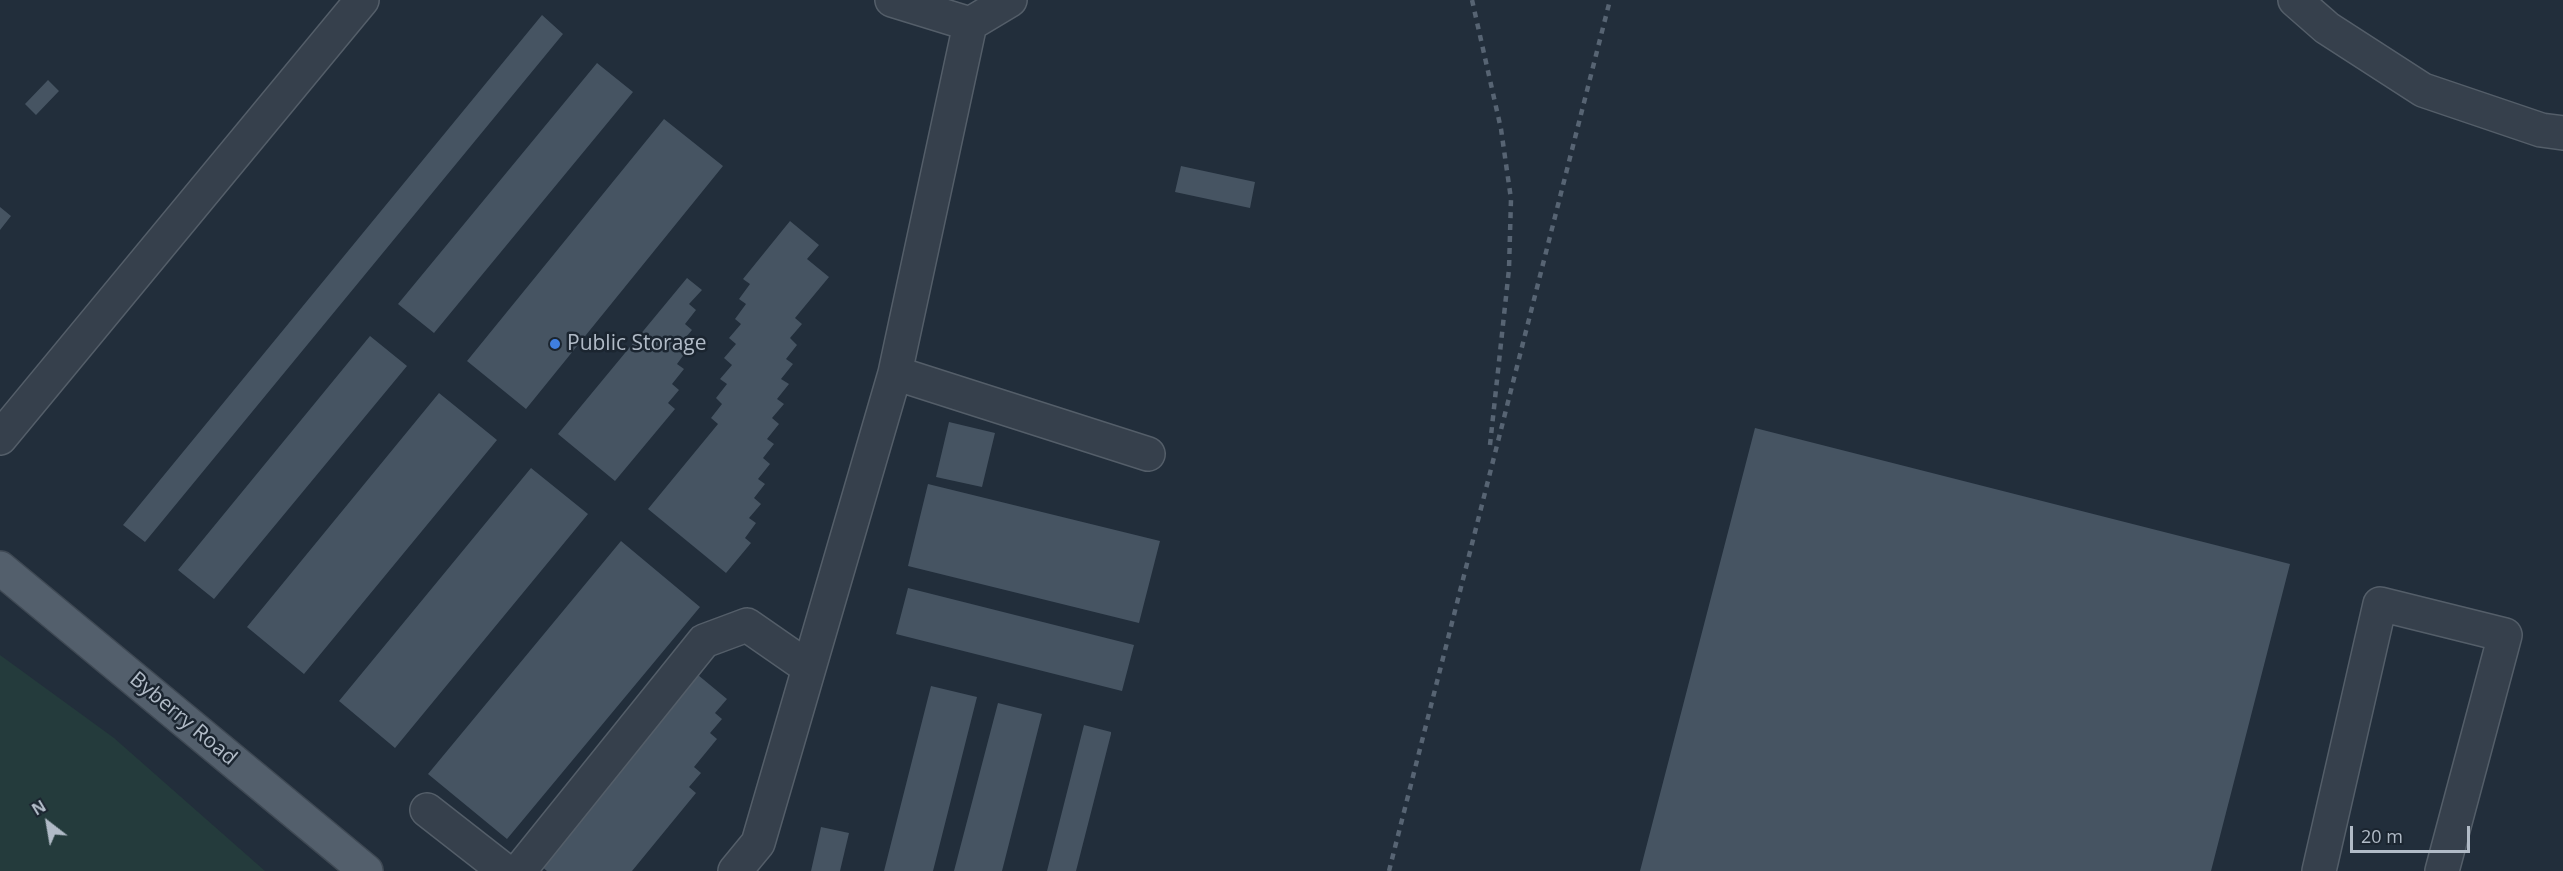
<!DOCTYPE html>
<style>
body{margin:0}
#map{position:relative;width:2563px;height:871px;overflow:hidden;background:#222e3b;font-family:"Open Sans",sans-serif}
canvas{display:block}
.north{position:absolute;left:18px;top:793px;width:60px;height:60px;-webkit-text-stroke:4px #1b2530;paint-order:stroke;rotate:329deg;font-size:16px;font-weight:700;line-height:24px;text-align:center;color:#b1bbc7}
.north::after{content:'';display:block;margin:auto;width:21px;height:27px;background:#b1bbc7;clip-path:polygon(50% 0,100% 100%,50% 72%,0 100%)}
.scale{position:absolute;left:2350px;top:826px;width:120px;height:27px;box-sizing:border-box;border:3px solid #b1bbc7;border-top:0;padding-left:8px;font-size:18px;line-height:21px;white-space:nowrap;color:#b1bbc7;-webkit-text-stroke:4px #1b2530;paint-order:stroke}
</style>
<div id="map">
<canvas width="2563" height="871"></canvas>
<div class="north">N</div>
<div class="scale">20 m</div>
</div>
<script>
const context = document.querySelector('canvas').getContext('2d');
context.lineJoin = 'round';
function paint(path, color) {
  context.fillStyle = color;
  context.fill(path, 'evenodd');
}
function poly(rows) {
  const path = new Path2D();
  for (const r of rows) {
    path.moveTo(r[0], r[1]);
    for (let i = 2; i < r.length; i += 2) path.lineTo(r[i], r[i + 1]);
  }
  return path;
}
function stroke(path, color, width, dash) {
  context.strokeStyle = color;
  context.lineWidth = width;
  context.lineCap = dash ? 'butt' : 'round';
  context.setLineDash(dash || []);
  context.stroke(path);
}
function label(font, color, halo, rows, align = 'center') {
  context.font = font + ' "Open Sans",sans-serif';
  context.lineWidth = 5;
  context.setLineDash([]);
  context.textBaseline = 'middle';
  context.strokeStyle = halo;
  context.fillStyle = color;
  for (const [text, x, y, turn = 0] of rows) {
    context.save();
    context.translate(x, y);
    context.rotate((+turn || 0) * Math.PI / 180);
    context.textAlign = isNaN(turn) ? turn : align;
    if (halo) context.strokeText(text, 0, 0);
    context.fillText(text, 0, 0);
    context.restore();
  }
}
const green = poly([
 [0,655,114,738,265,871,0,871]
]);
const building = poly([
 [542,15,563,34,145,542,123,525],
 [597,63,633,92,434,333,398,304],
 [48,80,59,91,36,115,25,104],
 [664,119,723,166,526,409,467,361],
 [1181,166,1255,182,1250,208,1175,192],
 [0,207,11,216,0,230],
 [790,221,819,245,807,259,829,277,795,318,802,324,790,338,797,345,786,359,793,364,781,379,789,384,777,399,784,404,772,418,779,424,767,439,774,444,763,458,770,464,758,479,765,484,754,498,761,504,749,518,756,523,745,538,751,543,726,573,648,509,718,424,711,418,722,404,716,398,727,384,720,379,732,365,724,358,736,344,729,338,741,324,735,319,746,304,739,299,750,284,743,279],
 [687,278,702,290,689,304,696,310,685,324,692,330,681,343,688,349,677,364,684,369,672,384,679,390,668,403,675,409,615,481,558,434],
 [370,336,407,366,214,599,178,570],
 [439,393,497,440,304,674,247,627],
 [949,422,995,433,982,487,936,477],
 [1755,428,2290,564,2211,871,1640,871],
 [531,468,588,514,395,748,339,701],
 [928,484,1160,541,1139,623,908,566],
 [621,541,700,607,507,839,428,774],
 [908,588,1134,645,1122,691,896,634],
 [698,675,727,699,715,713,722,719,710,733,717,739,694,767,701,773,689,787,696,793,632,871,547,871,541,866],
 [931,686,977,697,933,871,884,871],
 [998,703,1042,714,1002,871,954,871],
 [1084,725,1111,732,1111,734,1076,871,1047,871],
 [821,827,849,833,840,871,811,871]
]);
const minor = poly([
 [892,0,970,24],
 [2295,0,2327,28,2423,90,2541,130,2563,133],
 [895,373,1148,454],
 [0,438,362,0],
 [427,810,505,871],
 [519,871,704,641,747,625,809,668],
 [735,871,758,843,895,373,970,24,1010,0],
 [2319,871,2380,604,2505,635,2442,871]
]);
const major = poly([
 [0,568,366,871]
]);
const rail = poly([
 [1472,0,1501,129,1511,199,1509,269,1490,445],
 [1389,871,1610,0]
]);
const markers = [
 [555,344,6,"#3f7fe0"]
];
const poiNames = [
 ["Public Storage",567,344]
];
const streetNames = [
 ["Byberry Road",183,719,40]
];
paint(green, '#243b3c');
paint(building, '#465462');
stroke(minor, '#545e69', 36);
stroke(major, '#3f4954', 36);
stroke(minor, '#36404c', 33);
stroke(major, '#535f6c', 33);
stroke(rail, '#576473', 4.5, [6, 6]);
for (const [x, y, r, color] of markers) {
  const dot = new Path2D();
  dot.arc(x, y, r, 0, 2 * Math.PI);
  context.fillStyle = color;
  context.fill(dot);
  stroke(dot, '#1b2530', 2);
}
label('21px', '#b1bbc7', '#1b2530', poiNames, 'left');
label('21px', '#b1bbc7', '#1b2530', streetNames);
</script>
